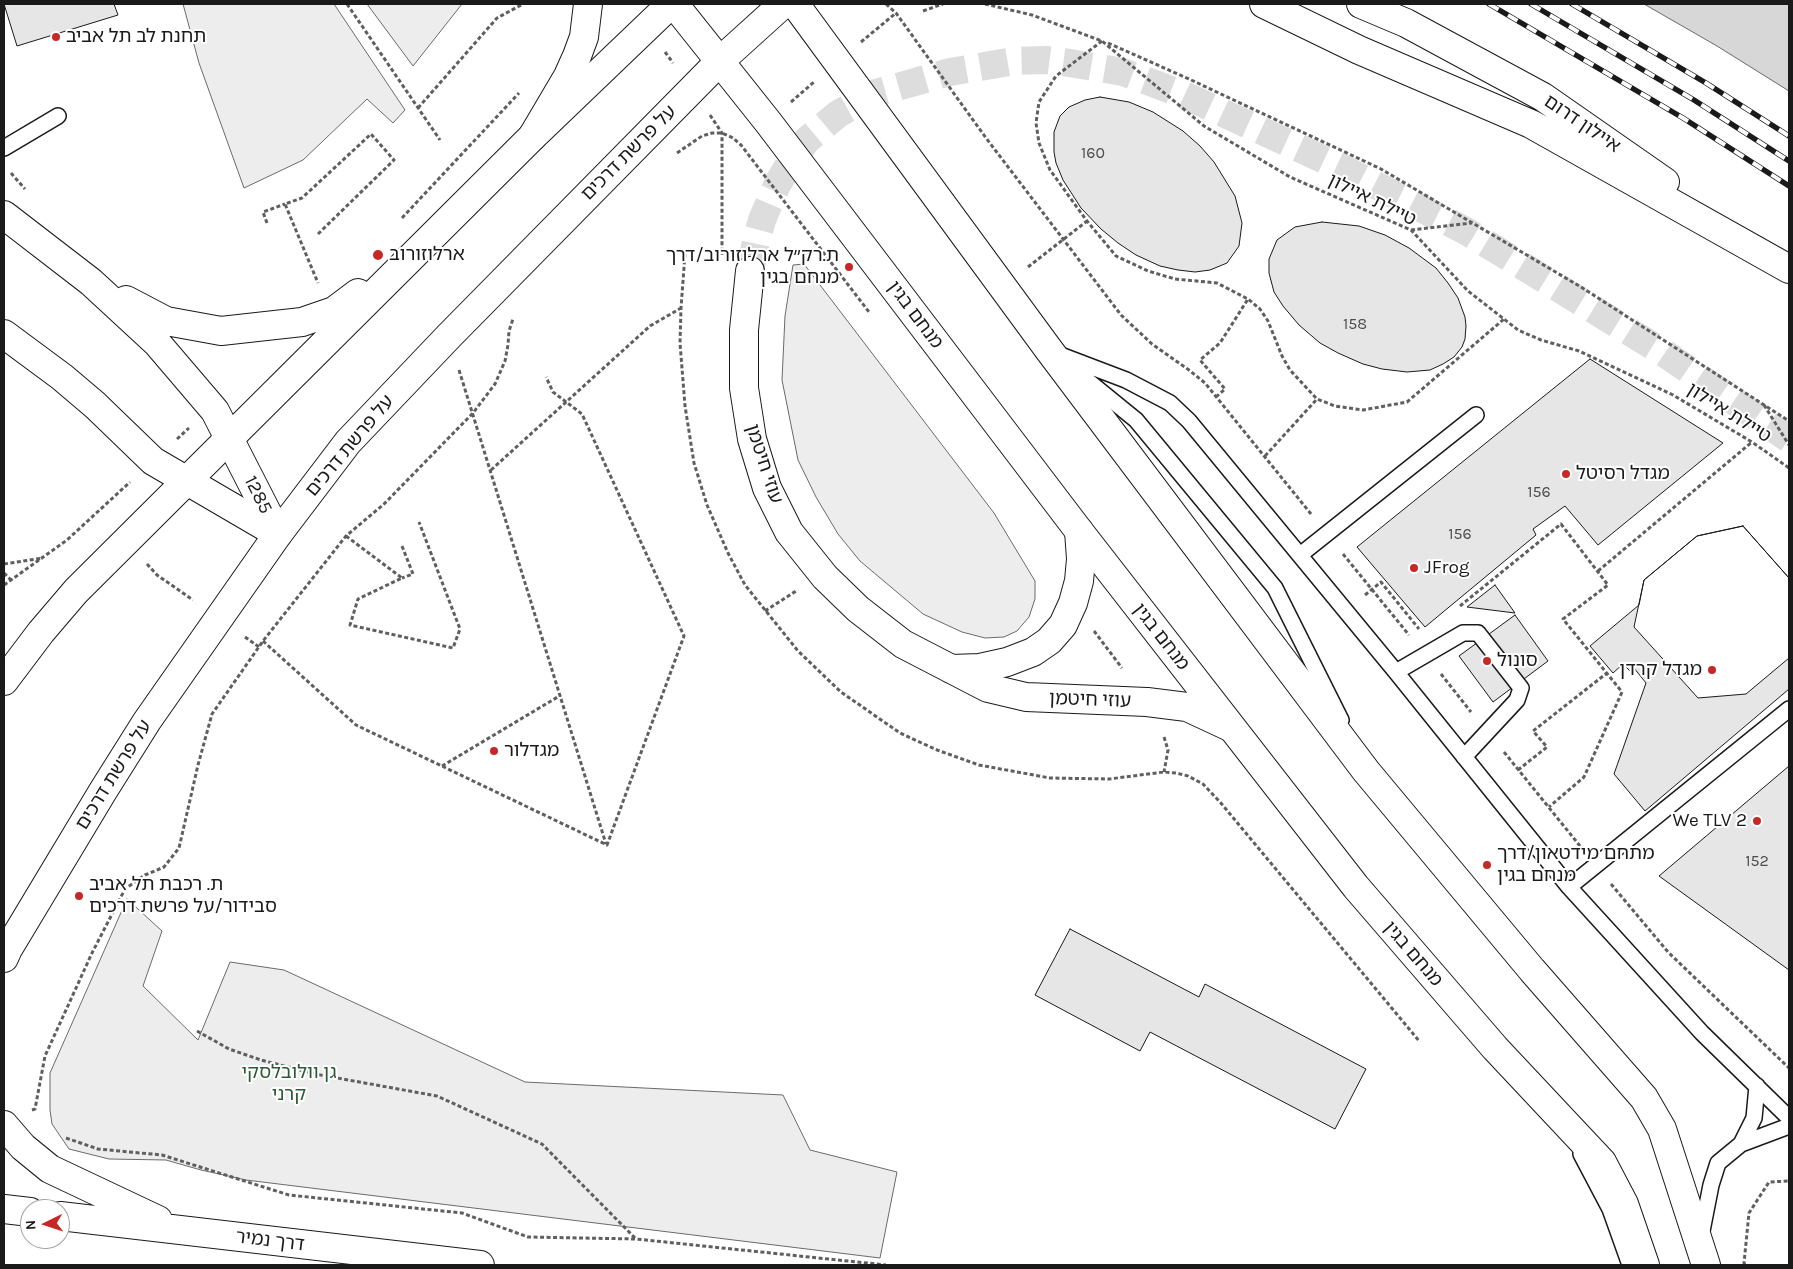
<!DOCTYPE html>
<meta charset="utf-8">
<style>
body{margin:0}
#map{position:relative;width:1793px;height:1269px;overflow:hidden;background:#fff;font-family:Karla,sans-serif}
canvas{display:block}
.frame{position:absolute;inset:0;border:5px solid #1a1a1a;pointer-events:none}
.north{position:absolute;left:20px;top:1199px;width:50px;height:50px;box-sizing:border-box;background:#fff;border:1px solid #a3a3a3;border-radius:50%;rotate:266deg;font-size:14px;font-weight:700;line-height:20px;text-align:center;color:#1a1a1a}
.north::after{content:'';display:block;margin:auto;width:18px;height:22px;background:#c62828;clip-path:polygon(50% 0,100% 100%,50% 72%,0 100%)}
</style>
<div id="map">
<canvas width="1793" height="1269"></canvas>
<div class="frame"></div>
<div class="north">N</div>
</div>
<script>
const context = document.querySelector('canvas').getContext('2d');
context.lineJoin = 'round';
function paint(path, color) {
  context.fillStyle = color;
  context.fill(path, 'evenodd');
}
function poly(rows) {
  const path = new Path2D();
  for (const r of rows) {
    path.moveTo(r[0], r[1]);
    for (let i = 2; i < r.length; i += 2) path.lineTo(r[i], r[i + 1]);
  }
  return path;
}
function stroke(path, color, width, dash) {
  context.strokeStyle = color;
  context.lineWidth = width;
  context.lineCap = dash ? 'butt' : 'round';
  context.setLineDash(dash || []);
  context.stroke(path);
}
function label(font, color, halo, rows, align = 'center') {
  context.font = font + ' Karla,"Noto Sans Hebrew",sans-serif';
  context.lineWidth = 4;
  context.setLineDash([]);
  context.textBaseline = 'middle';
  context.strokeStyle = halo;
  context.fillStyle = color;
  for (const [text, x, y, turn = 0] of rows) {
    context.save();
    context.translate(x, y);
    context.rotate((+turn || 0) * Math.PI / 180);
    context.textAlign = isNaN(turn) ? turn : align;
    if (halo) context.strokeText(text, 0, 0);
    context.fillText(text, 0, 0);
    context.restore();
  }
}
const built = poly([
 [183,4,334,4,405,110,393,123,367,99,303,160,244,188,199,63,183,4],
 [367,4,462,4,413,66,367,4],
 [804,264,994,513,1035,581,1035,599,1029,617,1017,631,1004,637,985,638,962,632,923,614,860,561,838,534,816,497,798,460,782,380,785,316,793,265,804,264],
 [127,899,162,931,143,986,198,1040,230,962,284,970,525,1082,783,1095,810,1150,897,1172,880,1258,246,1180,201,1170,166,1160,109,1159,69,1149,52,1124,50,1110,50,1073,127,899]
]);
const water = poly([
 [1644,4,1789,4,1789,91,1717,46,1644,4]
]);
const building = poly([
 [4,4,114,4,118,15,17,46,4,4],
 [1100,97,1129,102,1153,112,1183,131,1200,146,1214,162,1235,196,1242,223,1239,246,1227,263,1210,270,1195,272,1178,270,1160,266,1136,255,1118,243,1101,229,1081,208,1063,180,1056,163,1054,152,1054,132,1060,116,1069,107,1085,100,1100,97],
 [1322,222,1359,226,1385,235,1409,248,1436,268,1448,283,1458,298,1465,317,1466,326,1465,339,1462,347,1454,357,1443,364,1430,370,1407,372,1382,369,1363,364,1338,353,1320,343,1299,325,1283,306,1274,292,1269,273,1269,259,1277,240,1288,232,1295,227,1322,222],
 [1590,359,1723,443,1598,545,1565,506,1533,529,1536,535,1425,627,1357,547,1590,359],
 [1743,526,1789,578,1789,689,1645,811,1614,774,1646,683,1634,668,1630,671,1623,664,1613,673,1590,646,1639,605,1644,580,1697,536,1743,526],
 [1743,526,1789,578,1789,658,1746,694,1698,698,1634,627,1644,580,1697,536,1743,526],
 [1495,585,1515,613,1467,607,1495,585],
 [1515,615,1548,661,1493,702,1459,656,1515,615],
 [1789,766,1789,970,1659,876,1789,766],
 [1070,929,1199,997,1205,984,1366,1069,1335,1129,1150,1032,1140,1051,1035,995,1070,929]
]);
const minorTunnel = poly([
 [750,271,756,242,762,220,777,185,793,158,807,140,838,114,876,93,950,72,1014,61,1047,60,1070,63,1123,72,1182,94,1340,167,1466,231,1664,353,1789,439]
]);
const path = poly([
 [347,4,440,140],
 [886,4,896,13,986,138,1121,315,1152,344,1189,370,1205,383,1311,514],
 [985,4,1032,15,1102,41,1204,126,1290,177,1411,230,1468,291,1518,330,1541,340,1579,351,1673,395,1752,442,1789,468],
 [923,11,943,4],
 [1102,41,1056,76,1039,102,1036,123,1039,143,1050,170,1087,221,1116,256,1148,271,1175,279,1217,283,1248,299,1260,309,1268,321,1282,356,1290,370,1317,399,1335,406,1363,410,1407,402,1504,319],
 [861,42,896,13],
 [1108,43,1189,79,1381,169,1581,287,1789,421],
 [665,52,673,63],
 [791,102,814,82],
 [418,108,497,18,523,4],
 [710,115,722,133,722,255],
 [677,153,702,136,712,133,722,133,733,138,741,145,869,312],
 [11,173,25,189],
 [402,218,519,93],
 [267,223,263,212,285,204],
 [1411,230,1472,223],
 [318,234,394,160,371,134,302,198,285,204,318,283],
 [685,254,681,308,680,343,685,406,694,463,707,505,728,553,745,585,798,651,841,692,900,733,937,750,979,765,1050,778,1109,779,1164,772,1176,773,1188,776,1203,784,1220,802,1420,1042],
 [1028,267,1087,221],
 [459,370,606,844],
 [1216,397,1225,389,1200,360,1220,343,1248,299],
 [1764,405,1789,445],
 [177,439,189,428],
 [1265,456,1317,399],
 [491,470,650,326,681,308],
 [346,536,402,578,358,599,350,625,453,648,460,629,419,522],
 [402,546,413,574,402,578],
 [1343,554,1409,635],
 [4,564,43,558],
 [147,564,157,575,193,600],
 [1598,571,1752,442],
 [4,573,11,580],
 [4,585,67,540,130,482],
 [1365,595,1381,582,1419,629],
 [1460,606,1561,524,1608,585,1563,619,1622,692,1584,777,1549,807],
 [765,611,796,591],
 [1094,631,1122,668],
 [245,637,259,647],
 [263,641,356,725,607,845,684,636,582,414,553,392,546,377],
 [1441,674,1471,712],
 [1164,737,1168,750,1164,772],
 [1504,752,1580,846],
 [442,766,561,695],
 [1518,770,1547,747,1533,731,1607,673],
 [1611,884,1668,952,1789,1068],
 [197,1031,229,1049,261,1060,315,1074,437,1096,542,1144,635,1238],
 [32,1110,35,1109,45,1056,92,953,125,889,145,875,164,867,179,848,198,765,212,714,263,641,346,536,384,504,473,413,495,384,505,361,508,345,509,331,513,319],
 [66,1138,98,1149,162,1155,289,1195,462,1213,528,1237,636,1239,886,1265],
 [1745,1265,1744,1263,1749,1213,1769,1182,1789,1181]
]);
const service = poly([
 [4,148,58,116],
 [1055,353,1126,380,1170,403,1189,421,1396,672,1569,887,1702,1033,1789,1118],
 [1077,372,1136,420,1275,588,1341,720],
 [1300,555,1476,415],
 [1396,672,1463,633,1478,633,1521,688,1517,700,1464,757],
 [1569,887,1789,709],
 [1741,1144,1754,1118,1757,1086],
 [1581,1154,1610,1209,1630,1265],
 [1701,1236,1711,1185,1718,1163,1741,1144,1789,1126]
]);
const minor = poly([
 [750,271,744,330,744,388,752,439,767,488,789,532,825,577,858,609,903,644,988,688,1026,697,1147,702,1187,707,1230,727],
 [4,334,62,377,95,405,153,461,278,534],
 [951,669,980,668,1007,662,1033,652,1049,641,1063,625,1073,603,1079,581,1081,559,1079,531]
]);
const tertiary = poly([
 [4,215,91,282,157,343,215,411,278,534],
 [126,300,166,321,221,331,302,322,334,311,358,293],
 [4,681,41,632,76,591,532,137,671,4],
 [4,958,8,949,103,791,147,721,278,534,348,442,449,336,720,61,783,4]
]);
const secondary = poly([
 [4,1125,23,1147,50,1169,158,1220],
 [4,1209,30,1212],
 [60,1216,480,1265]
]);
const primary = poly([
 [674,4,768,122,1079,531,1356,887,1495,1048,1602,1162,1624,1204,1645,1265],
 [795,4,1049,350,1366,771,1532,970,1644,1098,1662,1129,1706,1265],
 [532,137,568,76,577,56,584,37,588,4]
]);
const motorway = poly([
 [1264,4,1359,50,1531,124,1789,269],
 [1361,4,1406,23,1543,97,1665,182]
]);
const rail = poly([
 [1489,4,1683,118,1789,186],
 [1531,4,1694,100,1789,161],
 [1572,4,1706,83,1789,136]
]);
const markers = [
 [56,37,5,"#c62828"],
 [378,255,6,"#c62828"],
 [849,267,5,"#c62828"],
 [1566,474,5,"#c62828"],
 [1414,568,5,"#c62828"],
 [1487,661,5,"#c62828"],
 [1712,670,5,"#c62828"],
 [494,751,5,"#c62828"],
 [1757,821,5,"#c62828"],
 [1487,865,5,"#c62828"],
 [79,896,5,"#c62828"]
];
const numberNames = [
 ["160",1093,153],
 ["158",1355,324],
 ["156",1539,492],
 ["156",1460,534],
 ["152",1757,861]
];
const poiNames = [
 ["תחנת לב תל אביב",66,37],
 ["ארלוזורוב",389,255],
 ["ת.רק״ל ארלוזורוב/דרך",839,256,"right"],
 ["מנחם בגין",839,278,"right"],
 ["מגדל רסיטל",1576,474],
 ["JFrog",1424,568],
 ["סונול",1497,661],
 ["מגדל קרדן",1702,670,"right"],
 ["מגדלור",504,751],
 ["We TLV 2",1747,821,"right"],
 ["מתחם מידטאון/דרך",1497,854],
 ["מנחם בגין",1497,876],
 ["ת. רכבת תל אביב",89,885],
 ["סבידור/על פרשת דרכים",89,907]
];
const streetNames = [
 ["איילון דרום",1582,124,34],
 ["על פרשת דרכים",629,153,-45],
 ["טיילת איילון",1372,200,26],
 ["מנחם בגין",915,315,53],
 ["טיילת איילון",1729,413,32],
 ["על פרשת דרכים",350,446,-50],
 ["עוזי חיטמן",764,464,72],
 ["1285",258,495,63],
 ["מנחם בגין",1161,637,52],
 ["עוזי חיטמן",1090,700,2],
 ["על פרשת דרכים",114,775,-58],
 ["מנחם בגין",1413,954,49],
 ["דרך נמיר",270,1241,7]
];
const parkNames = [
 ["גן וולובלסקי",289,1073],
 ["קרני",289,1095]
];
paint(built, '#ededed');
stroke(built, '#6a6a6a', 1);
paint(water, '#d7d7d7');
stroke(water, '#6a6a6a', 1);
paint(building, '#e6e6e6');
stroke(building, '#1a1a1a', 1);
stroke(minorTunnel, '#ddd', 28, [28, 14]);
stroke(service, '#1a1a1a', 18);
stroke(minor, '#1a1a1a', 30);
stroke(tertiary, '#1a1a1a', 30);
stroke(secondary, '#1a1a1a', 30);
stroke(primary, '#1a1a1a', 30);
stroke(motorway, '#1a1a1a', 30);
stroke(path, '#5f5f5f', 3, [4, 2.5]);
stroke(service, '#fff', 15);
stroke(minor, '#fff', 28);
stroke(tertiary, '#fff', 28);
stroke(secondary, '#fff', 28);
stroke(primary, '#fff', 28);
stroke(motorway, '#fff', 28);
stroke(rail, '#1a1a1a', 5.5);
stroke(rail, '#fff', 4, [11]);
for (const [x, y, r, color] of markers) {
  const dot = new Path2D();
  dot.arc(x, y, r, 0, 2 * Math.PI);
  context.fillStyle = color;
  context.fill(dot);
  stroke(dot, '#fff', 2);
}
label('16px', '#4d4d4d', null, numberNames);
label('19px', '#1a1a1a', '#fff', poiNames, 'left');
label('19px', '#1a1a1a', '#fff', streetNames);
label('19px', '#2b5a34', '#fff', parkNames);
</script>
